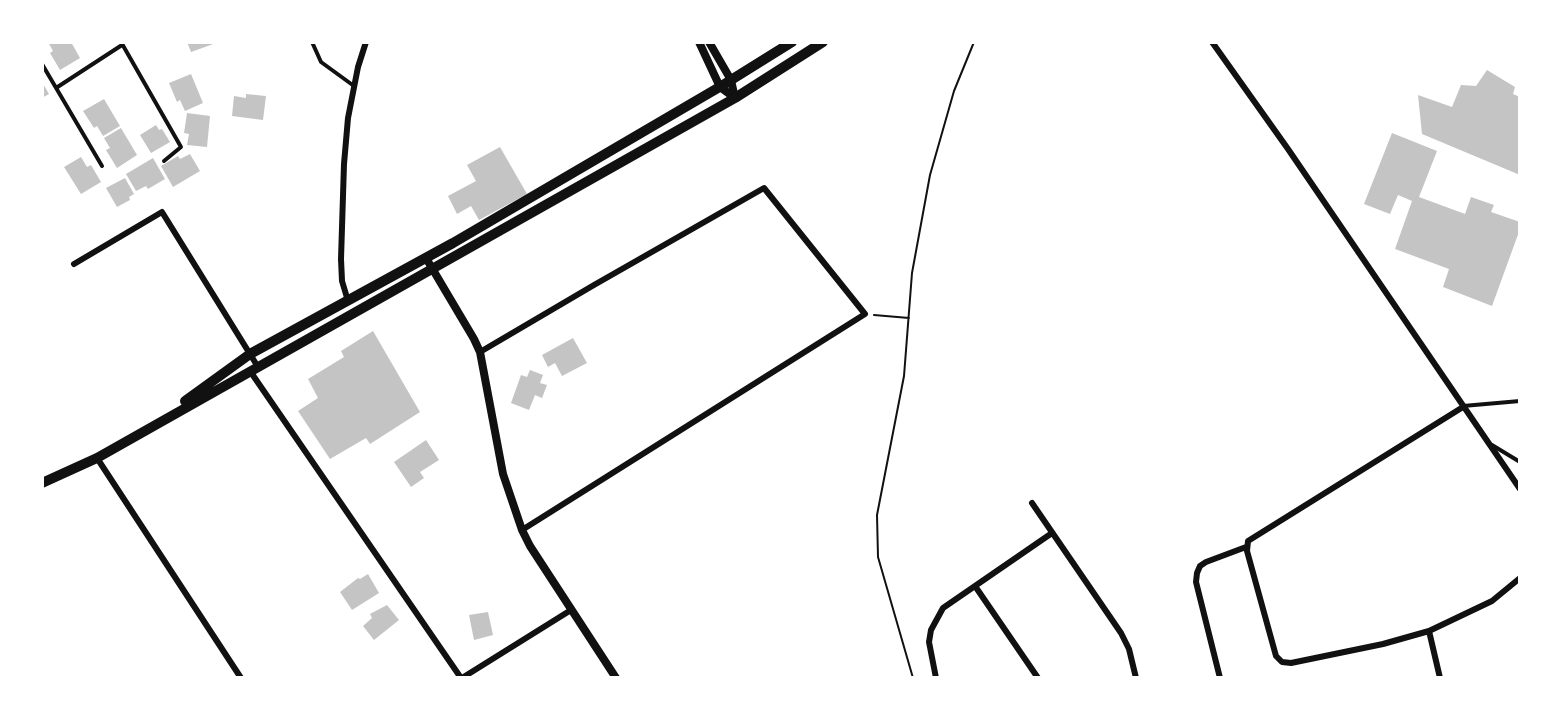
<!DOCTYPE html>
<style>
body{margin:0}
#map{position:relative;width:1562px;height:720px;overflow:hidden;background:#fff;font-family:"Roboto Serif",serif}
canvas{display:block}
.frame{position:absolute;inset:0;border:44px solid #fff;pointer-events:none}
</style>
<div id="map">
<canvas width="1562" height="720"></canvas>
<div class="frame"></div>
</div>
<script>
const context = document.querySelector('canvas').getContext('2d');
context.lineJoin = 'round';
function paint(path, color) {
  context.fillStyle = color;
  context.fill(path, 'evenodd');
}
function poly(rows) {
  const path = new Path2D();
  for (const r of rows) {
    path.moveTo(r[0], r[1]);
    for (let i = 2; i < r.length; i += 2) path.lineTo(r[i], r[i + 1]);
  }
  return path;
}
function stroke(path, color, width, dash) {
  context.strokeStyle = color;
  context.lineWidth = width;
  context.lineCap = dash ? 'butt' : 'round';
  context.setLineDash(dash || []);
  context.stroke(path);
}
const building = poly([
 [48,42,71,42,80,58,60,70,50,53,53,51],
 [187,42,219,42,191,52],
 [1487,70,1515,87,1513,94,1520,97,1520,175,1422,134,1418,95,1452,107,1461,85,1476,86],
 [191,74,203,103,185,111,180,100,177,102,169,83],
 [42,82,49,94,42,98],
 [246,94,266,96,263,120,232,116,234,96,246,98],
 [104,99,120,126,103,136,97,126,94,128,83,111],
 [187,113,210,116,207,147,187,145,189,134,184,133],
 [156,125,159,130,162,129,170,142,151,153,140,135],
 [121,128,137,155,117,168,106,150,110,148,104,138],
 [1392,133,1437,151,1419,197,1465,214,1471,197,1494,205,1491,212,1520,222,1520,229,1492,306,1443,287,1449,269,1395,249,1412,201,1398,195,1390,214,1364,204],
 [500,147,527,194,479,220,471,206,457,214,448,196,476,181,467,165],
 [190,154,200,171,173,187,161,166,178,156,180,159],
 [81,157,87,167,91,165,101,182,81,194,64,167],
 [153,158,165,179,148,189,146,186,136,191,126,174],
 [125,178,134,194,129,197,130,200,117,207,106,188],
 [373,331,420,412,370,444,366,438,330,459,298,411,318,398,308,379,344,357,341,351],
 [573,338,587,363,562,376,555,363,548,367,542,355],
 [530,370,543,375,540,383,547,385,542,398,535,395,529,410,511,403,521,375,527,377],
 [426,440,439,460,420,472,424,478,411,487,394,462],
 [368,574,379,593,352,610,340,592,358,578,360,579],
 [387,605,399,620,374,640,363,626,372,618,370,614],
 [488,612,493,635,474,640,469,615]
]);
const path = poly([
 [874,315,909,318],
 [913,678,878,557,877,515,904,376,912,273,930,175,954,91,974,42]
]);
const service = poly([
 [121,42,181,147,164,161],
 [312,42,321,62,354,86],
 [42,64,102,166],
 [56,88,122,45],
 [1463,406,1520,401],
 [1492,445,1520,462]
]);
const minor = poly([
 [1212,42,1288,149,1520,489],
 [74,264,162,212,258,367],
 [348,301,342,281,341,259,344,164,348,118,358,67,366,42],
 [480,352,594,285,764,188,865,314,522,530],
 [250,371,461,678],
 [1463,407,1248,541,1247,551,1276,656,1282,662,1291,663,1383,644,1429,631,1492,601,1520,578],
 [97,458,241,678],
 [1032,503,1121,633,1129,649,1136,678],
 [975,586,1038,678],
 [1429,631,1440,678],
 [462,678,571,610],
 [936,678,929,642,931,630,943,608,1052,533],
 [1220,678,1196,582,1197,573,1200,566,1206,562,1246,547]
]);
const tertiary = poly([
 [699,42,720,87,735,98],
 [709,42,731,80,735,98],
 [426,258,474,339,480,352,503,474,522,530,530,546,616,678]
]);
const primary = poly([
 [185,401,250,354,453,243,723,85,792,42],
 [42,483,97,458,735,98,823,42]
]);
paint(building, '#c4c4c4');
stroke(path, '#111', 2);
stroke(service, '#111', 4);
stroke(minor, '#111', 6);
stroke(tertiary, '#111', 8);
stroke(primary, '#111', 10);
</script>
